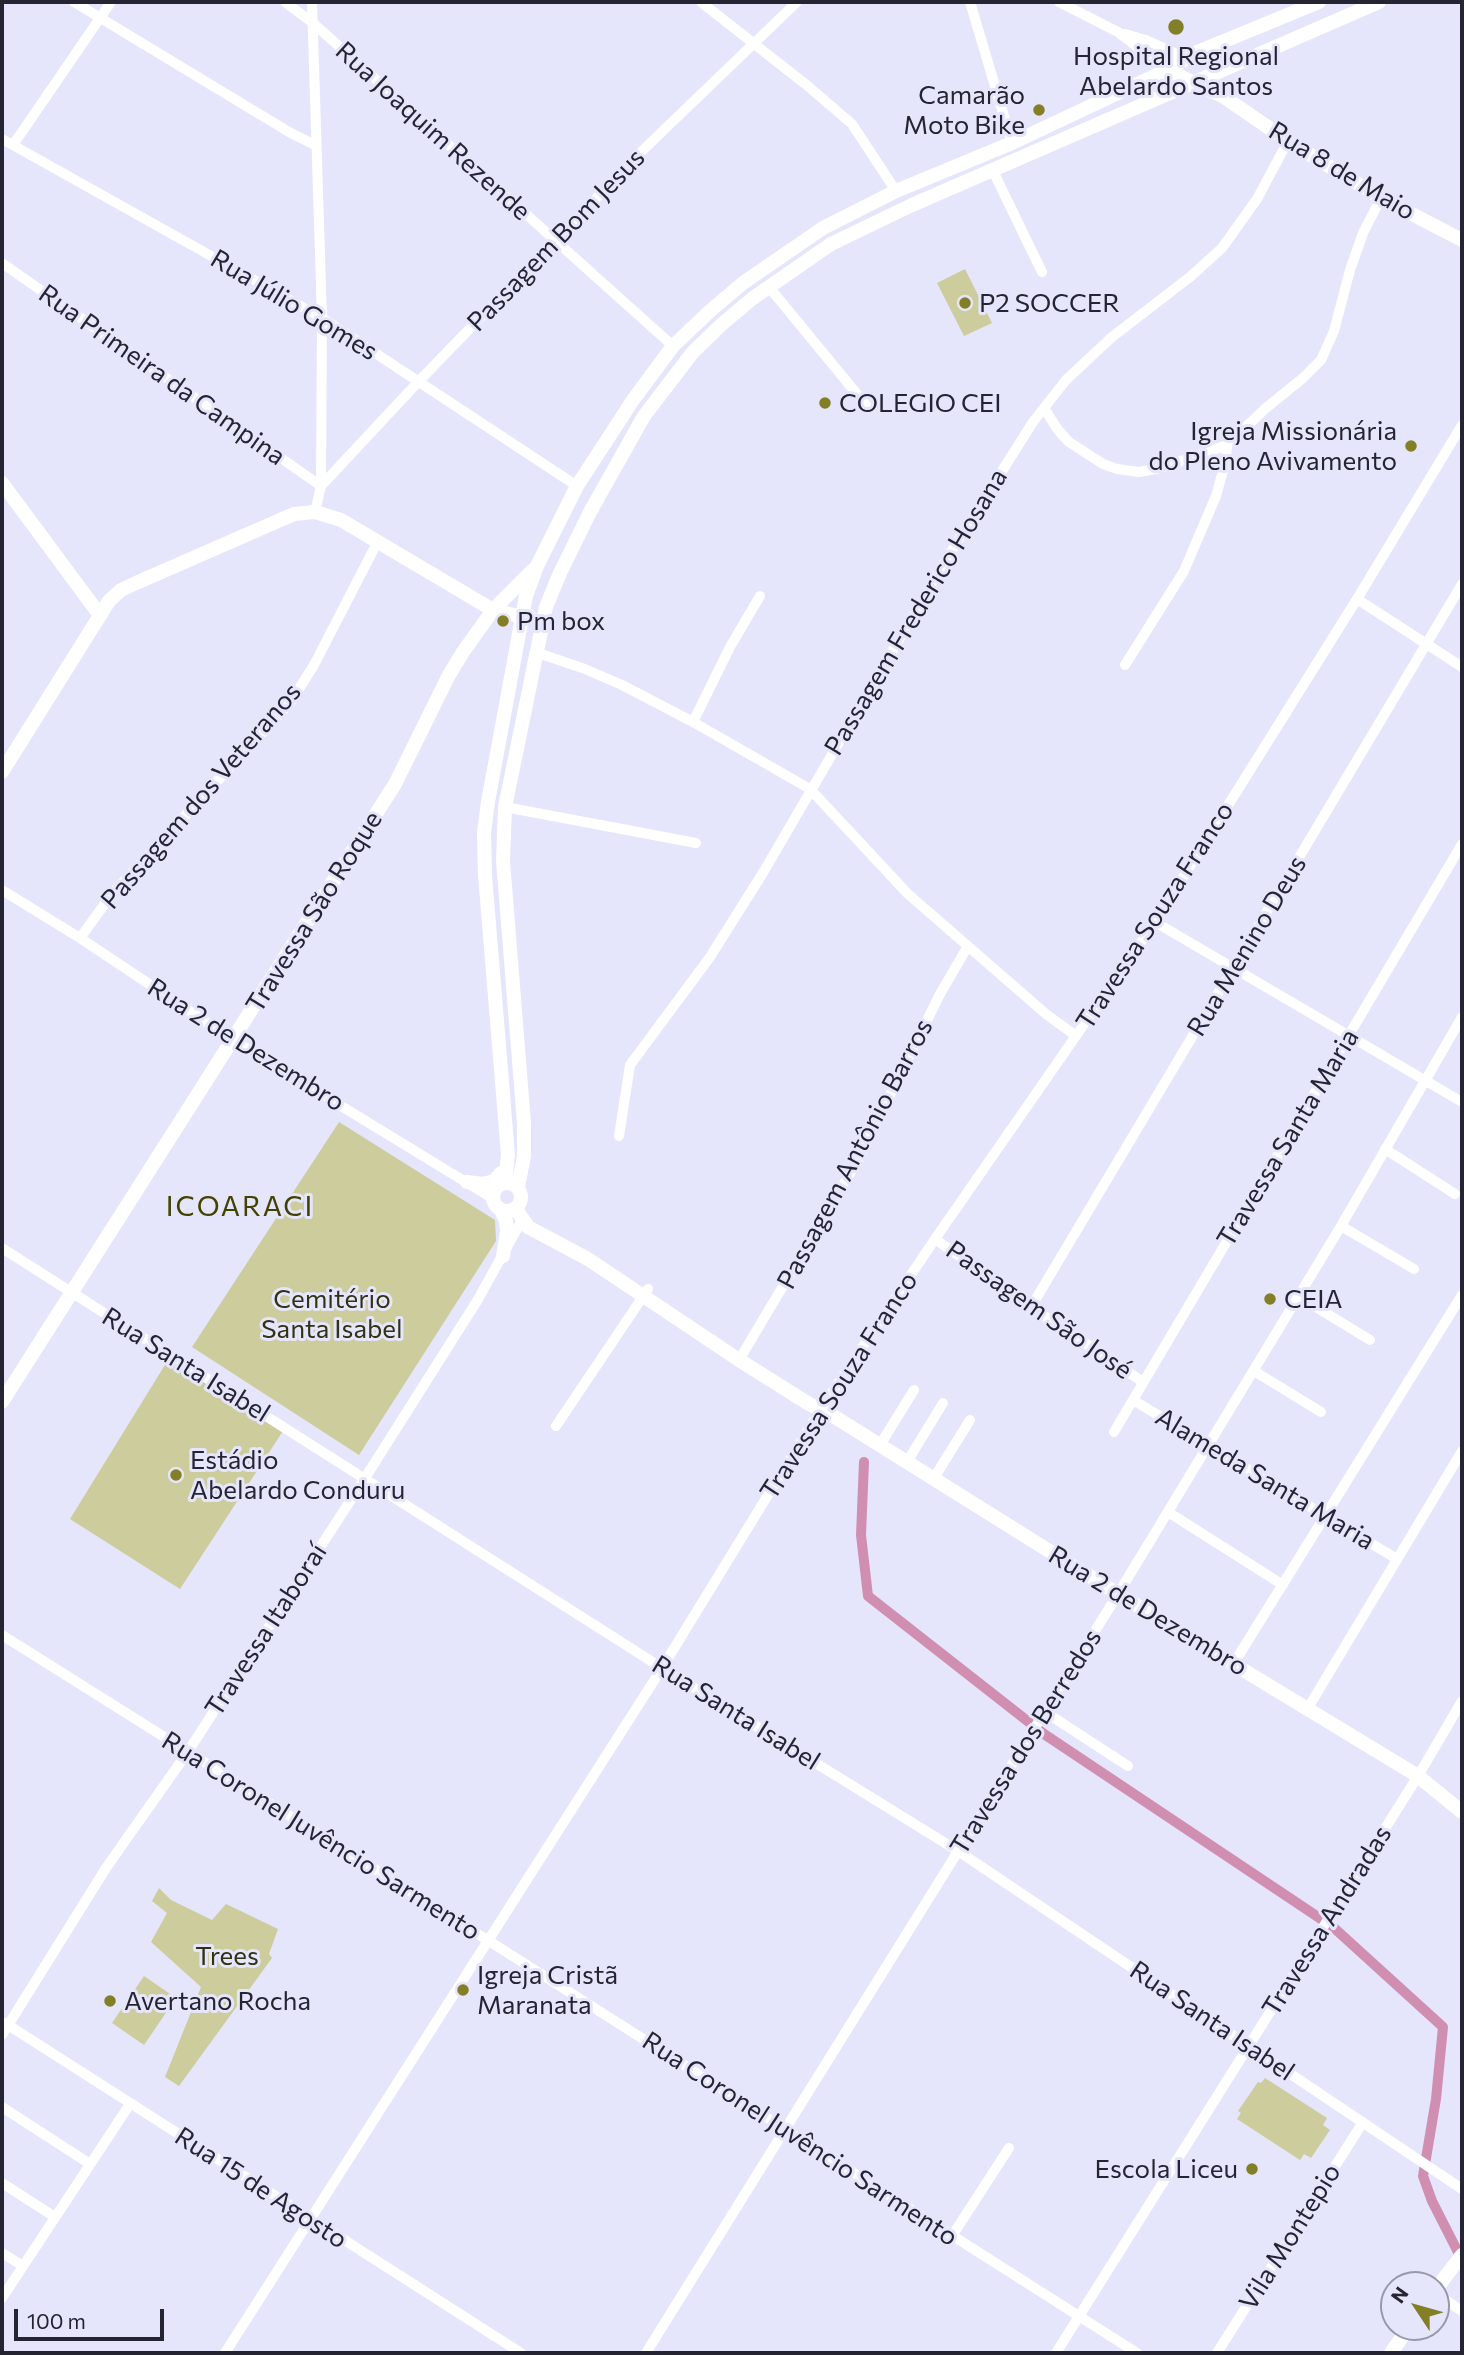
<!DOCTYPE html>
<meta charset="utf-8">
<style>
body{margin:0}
#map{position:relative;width:1464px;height:2355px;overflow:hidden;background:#e5e5fc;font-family:Commissioner,sans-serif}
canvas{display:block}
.frame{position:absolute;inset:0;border:4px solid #242432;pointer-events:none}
.north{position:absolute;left:1380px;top:2271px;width:70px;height:70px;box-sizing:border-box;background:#e5e5fc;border:2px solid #9898ab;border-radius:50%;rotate:306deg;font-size:19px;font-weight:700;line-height:28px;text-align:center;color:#242432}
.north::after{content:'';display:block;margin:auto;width:24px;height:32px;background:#837f27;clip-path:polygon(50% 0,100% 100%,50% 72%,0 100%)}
.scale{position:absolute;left:14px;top:2309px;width:150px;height:32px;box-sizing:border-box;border:4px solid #242432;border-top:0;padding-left:9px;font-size:21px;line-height:24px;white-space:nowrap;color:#242432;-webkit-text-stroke:5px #e5e5fc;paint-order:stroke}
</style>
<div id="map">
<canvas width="1464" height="2355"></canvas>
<div class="frame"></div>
<div class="north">N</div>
<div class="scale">100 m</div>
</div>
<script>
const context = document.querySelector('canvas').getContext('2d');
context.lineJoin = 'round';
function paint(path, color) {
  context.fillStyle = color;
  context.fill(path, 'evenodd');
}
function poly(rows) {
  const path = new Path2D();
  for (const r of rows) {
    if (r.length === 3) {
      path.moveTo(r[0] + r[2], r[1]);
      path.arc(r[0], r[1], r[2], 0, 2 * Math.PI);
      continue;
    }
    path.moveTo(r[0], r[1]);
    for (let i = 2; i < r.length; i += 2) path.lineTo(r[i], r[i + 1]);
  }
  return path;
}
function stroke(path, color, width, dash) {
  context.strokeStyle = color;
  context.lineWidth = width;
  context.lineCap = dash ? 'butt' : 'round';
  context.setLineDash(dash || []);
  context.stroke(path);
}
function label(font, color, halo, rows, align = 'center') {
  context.font = font + ' Commissioner,sans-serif';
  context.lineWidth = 6;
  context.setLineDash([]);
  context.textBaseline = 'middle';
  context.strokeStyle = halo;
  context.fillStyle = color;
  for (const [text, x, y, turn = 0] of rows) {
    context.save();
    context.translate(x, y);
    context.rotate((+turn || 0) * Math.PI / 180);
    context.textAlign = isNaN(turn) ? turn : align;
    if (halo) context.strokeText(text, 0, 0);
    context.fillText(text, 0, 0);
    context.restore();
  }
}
const green = poly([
 [965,269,992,323,964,336,937,283],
 [339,1122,495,1220,496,1241,359,1455,192,1347],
 [168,1360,283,1431,180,1589,70,1519],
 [159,1888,171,1900,212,1920,226,1904,278,1929,269,1954,272,1958,179,2086,165,2077,201,1987,151,1942,167,1913,152,1901],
 [144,1976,176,1998,144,2045,112,2023],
 [1265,2078,1327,2118,1323,2125,1330,2130,1311,2158,1304,2154,1300,2160,1237,2119,1241,2113,1238,2111,1258,2082,1261,2083]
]);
const canal = poly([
 [864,1462,861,1535,868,1596,1044,1734,1333,1927,1443,2027,1436,2099,1423,2176,1432,2201,1462,2260]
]);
const minor = poly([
 [74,2,289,132,315,145],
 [285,2,313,23,673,346],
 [312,2,322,318,321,486,315,512],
 [701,2,809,87,852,124,896,191],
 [970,2,1012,143],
 [1059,2,1118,32,1167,70],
 [1125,34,1146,40,1186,58],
 [2,139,322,318,577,486],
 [13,145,111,2],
 [993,171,1042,272],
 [2,263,321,486],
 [769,287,870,410],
 [1044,408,1058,430,1069,442,1103,464,1117,469,1139,472,1161,468,1227,445,1266,408,1303,378,1321,360,1334,331,1350,270,1363,233,1381,198],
 [321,486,419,381,643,150,797,2],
 [1357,599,1462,667],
 [535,652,585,669,622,685,693,722,810,789,908,894,1046,1014,1076,1036],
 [1125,665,1184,571,1216,496,1226,460,1227,445],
 [693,722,730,647,760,596],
 [505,807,696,843],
 [2,890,80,938,233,1040,492,1198],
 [1155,922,1462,1102],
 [80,938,112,894,290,703,314,665,378,541],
 [619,1136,630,1065,710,957,764,871,942,566,1033,422,1066,380,1112,337,1190,277,1222,248,1257,199,1288,141],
 [1385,1149,1455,1194],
 [1341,1226,1414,1269],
 [935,1239,1031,1307,1143,1382],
 [2,1248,662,1668,958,1851,1462,2189],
 [1298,1296,1370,1340],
 [1031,1307,1462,584],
 [739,1360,858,1160,940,994,968,946],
 [1254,1371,1321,1412],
 [1133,1400,1397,1559],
 [556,1426,648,1289],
 [1114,1432,1462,844],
 [880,1445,914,1390],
 [907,1462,943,1403],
 [934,1478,970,1420],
 [1168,1512,1283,1585],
 [2,1635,489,1941,1137,2353],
 [1234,1663,1462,1295],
 [1308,1708,1462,1451],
 [1045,1712,1128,1766],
 [5,2023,521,2353],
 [2,2035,106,1868,187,1753,365,1478,477,1301,522,1220],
 [2,2107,90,2164],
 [2,2183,55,2217],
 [952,2236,1009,2148],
 [2,2253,23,2266],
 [1436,2294,1462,2311],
 [2,2298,130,2104],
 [225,2353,662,1668,820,1410,935,1239,1155,922,1357,599,1462,425],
 [646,2353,1118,1594,1341,1226,1462,1017],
 [1056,2353,1418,1776,1462,1701],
 [1217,2353,1363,2122]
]);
const major = poly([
 [1167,70,1224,97,1288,141,1381,198,1462,240],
 [2,483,99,614],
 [2,772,109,601,121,590,136,583,294,514,315,512,341,520,493,610,522,617,529,616],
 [467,1182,483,1184,494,1181,501,1173],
 [505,1182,508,1155,485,875,484,833,488,802,526,596,537,566,577,486,633,400,673,346,710,311,743,283,823,228,896,191,1012,143,1167,70,1195,53,1319,2],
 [507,1197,14],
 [518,1187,524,1156,524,1123,503,861,505,807,546,607,560,573,590,512,644,416,693,352,722,324,753,298,831,244,912,205,1379,2],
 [516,1209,528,1227,588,1259,739,1360,809,1404,830,1414,1118,1594,1418,1776,1462,1812],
 [501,1210,506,1221,507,1231,503,1256],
 [2,1402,395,784,449,675,463,652,493,610,533,570],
 [1436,2289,1462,2255],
 [1391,2353,1409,2327]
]);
const markers = [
 [1176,27,9,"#837f27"],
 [1039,110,7,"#837f27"],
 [965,303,7,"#837f27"],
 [825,403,7,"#837f27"],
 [1411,446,7,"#837f27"],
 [503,621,7,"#837f27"],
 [1270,1299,7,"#837f27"],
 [176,1475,7,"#837f27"],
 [463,1990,7,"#837f27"],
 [110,2001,7,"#837f27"],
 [1252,2169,7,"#837f27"]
];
const poiNames = [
 ["Hospital Regional",1176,56,"center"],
 ["Abelardo Santos",1176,86,"center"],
 ["Camarão",1025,95,"right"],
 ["Moto Bike",1025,125,"right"],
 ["P2 SOCCER",979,303],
 ["COLEGIO CEI",839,403],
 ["Igreja Missionária",1397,431,"right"],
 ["do Pleno Avivamento",1397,461,"right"],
 ["Pm box",517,621],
 ["CEIA",1284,1299],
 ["Estádio",190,1460],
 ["Abelardo Conduru",190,1490],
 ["Igreja Cristã",477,1975],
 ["Maranata",477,2005],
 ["Avertano Rocha",124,2001],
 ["Escola Liceu",1238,2169,"right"]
];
const streetNames = [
 ["Rua Joaquim Rezende",433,131,42],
 ["Rua 8 de Maio",1342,171,31],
 ["Passagem Bom Jesus",556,240,-46],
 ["Rua Júlio Gomes",294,305,31],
 ["Rua Primeira da Campina",162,375,35],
 ["Passagem Frederico Hosana",916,612,-59],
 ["Passagem dos Veteranos",201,796,-49],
 ["Travessa São Roque",314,912,-58],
 ["Travessa Souza Franco",1155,916,-57],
 ["Rua Menino Deus",1247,946,-59],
 ["Rua 2 de Dezembro",246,1045,32],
 ["Travessa Santa Maria",1288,1138,-59],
 ["Passagem Antônio Barros",855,1154,-62],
 ["Passagem São José",1039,1310,35],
 ["Rua Santa Isabel",186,1365,32],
 ["Travessa Souza Franco",839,1386,-57],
 ["Alameda Santa Maria",1265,1479,31],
 ["Rua 2 de Dezembro",1148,1611,31],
 ["Travessa Itaboraí",266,1630,-57],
 ["Rua Santa Isabel",736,1713,32],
 ["Travessa dos Berredos",1026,1742,-58],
 ["Rua Coronel Juvêncio Sarmento",321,1836,32],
 ["Travessa Andradas",1327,1921,-58],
 ["Rua Santa Isabel",1212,2021,34],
 ["Rua Coronel Juvêncio Sarmento",800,2139,33],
 ["Rua 15 de Agosto",261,2188,33],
 ["Vila Montepio",1290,2237,-58]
];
const parkNames = [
 ["Cemitério",332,1299],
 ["Santa Isabel",332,1329],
 ["Trees",227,1956]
];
const neighbourhoodNames = [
 ["ICOARACI",240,1207]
];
paint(green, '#cdcc9c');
stroke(canal, '#d08fb1', 10);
stroke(minor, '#fff', 10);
stroke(major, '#fff', 14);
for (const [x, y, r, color] of markers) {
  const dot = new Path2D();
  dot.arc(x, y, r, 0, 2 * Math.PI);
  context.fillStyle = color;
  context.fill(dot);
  stroke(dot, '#e5e5fc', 2.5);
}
label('26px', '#242432', '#e5e5fc', poiNames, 'left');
label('26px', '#242432', '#e5e5fc', streetNames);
label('26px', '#323112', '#e5e5fc', parkNames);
context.letterSpacing = '2px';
label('28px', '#444200', '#e5e5fc', neighbourhoodNames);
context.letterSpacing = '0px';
</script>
